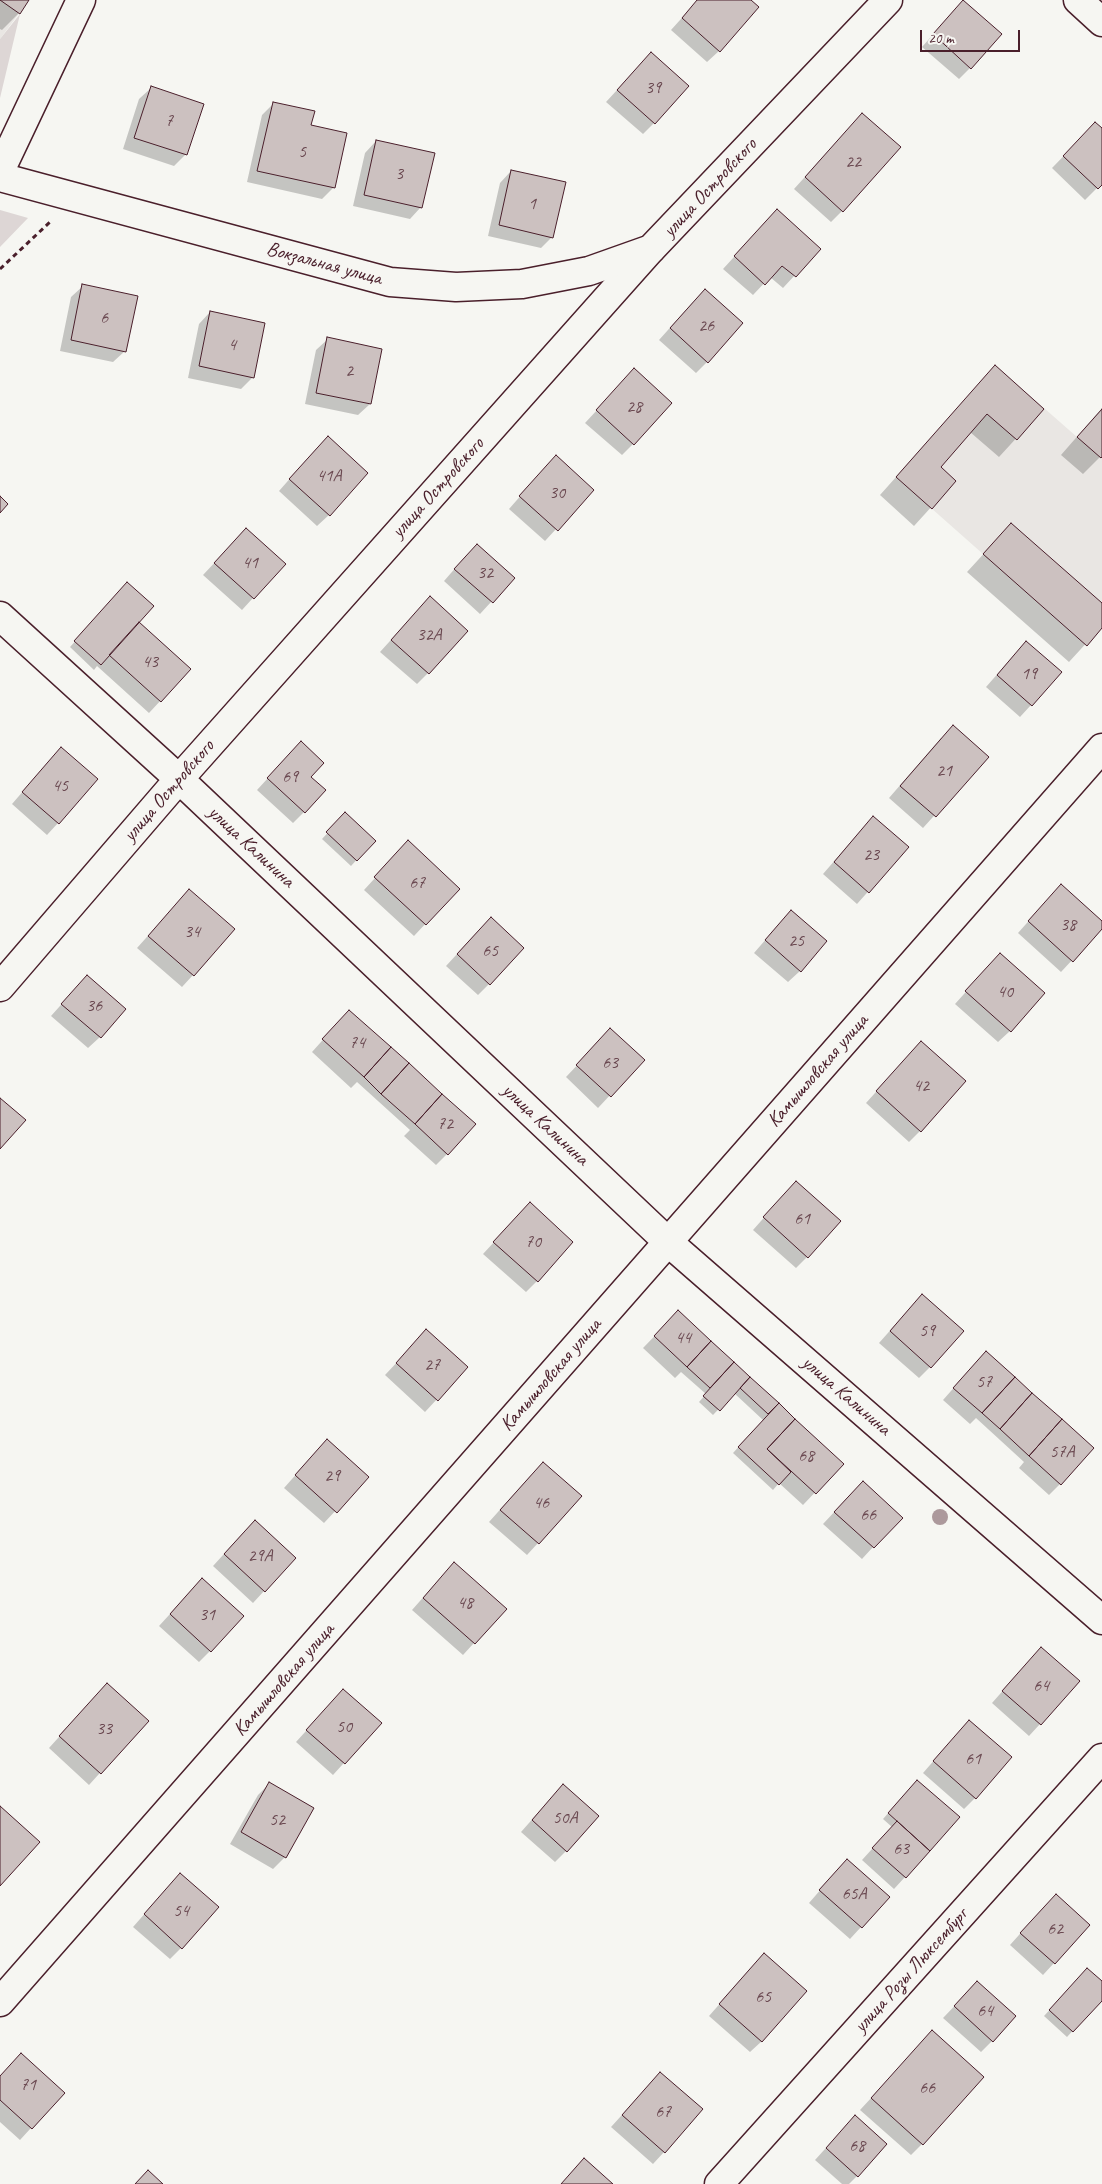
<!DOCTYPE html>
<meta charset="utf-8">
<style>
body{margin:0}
#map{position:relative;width:1102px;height:2184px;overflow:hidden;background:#f6f6f2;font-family:Caveat,sans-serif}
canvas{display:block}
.scale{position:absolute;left:920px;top:30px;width:100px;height:22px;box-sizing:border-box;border:2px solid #4a1f2b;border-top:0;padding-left:6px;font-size:15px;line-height:18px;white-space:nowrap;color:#4a1f2b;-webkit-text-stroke:4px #f6f6f2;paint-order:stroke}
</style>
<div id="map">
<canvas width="1102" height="2184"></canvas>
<div class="scale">20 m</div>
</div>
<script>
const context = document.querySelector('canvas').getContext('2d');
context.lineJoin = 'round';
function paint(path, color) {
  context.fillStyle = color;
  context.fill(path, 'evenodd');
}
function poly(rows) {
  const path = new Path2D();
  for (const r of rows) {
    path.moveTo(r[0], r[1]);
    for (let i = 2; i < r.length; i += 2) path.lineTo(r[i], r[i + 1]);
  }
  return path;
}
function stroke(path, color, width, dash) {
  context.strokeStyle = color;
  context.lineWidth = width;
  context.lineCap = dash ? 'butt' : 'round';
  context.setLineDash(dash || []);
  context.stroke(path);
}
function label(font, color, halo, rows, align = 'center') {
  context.font = font + ' Caveat,sans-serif';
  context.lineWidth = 5;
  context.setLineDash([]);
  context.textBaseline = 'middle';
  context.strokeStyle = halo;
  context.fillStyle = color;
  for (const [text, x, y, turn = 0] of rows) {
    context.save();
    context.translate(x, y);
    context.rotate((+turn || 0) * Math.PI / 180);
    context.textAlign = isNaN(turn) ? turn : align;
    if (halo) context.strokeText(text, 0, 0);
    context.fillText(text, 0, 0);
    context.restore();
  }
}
const built = poly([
 [0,0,29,0,0,39],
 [995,365,1077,437,1102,409,1102,628,1087,646,896,477]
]);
const green = poly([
 [20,14,0,98,0,39],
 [0,210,28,218,0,247]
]);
const shadow = poly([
 [0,0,27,0,19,13,2,30,0,29],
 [698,0,749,0,719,51,707,62,671,30],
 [952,13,970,68,959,79,922,47],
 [640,65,654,123,643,134,606,102],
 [151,88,186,154,174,166,123,149,139,99],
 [274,103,310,126,334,187,322,199,247,182,262,115],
 [851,126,842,211,831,222,794,189],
 [1102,130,1102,183,1085,200,1052,168,1084,135],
 [376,141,421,207,410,219,353,206,365,153],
 [511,171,552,237,541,248,488,236,500,183],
 [766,222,819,249,783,288,770,277,753,295,723,269],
 [83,286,125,351,113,362,60,351,71,297],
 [693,302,707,362,696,373,659,340],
 [210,312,252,378,241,389,188,378,199,324],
 [328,339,370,404,358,415,305,404,316,350],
 [995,366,1043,409,999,457,970,432,939,467,954,482,914,526,880,495],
 [623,382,633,444,622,455,585,423],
 [1102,408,1102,455,1083,474,1061,455],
 [316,449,329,515,317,526,279,491],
 [545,468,592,490,545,541,509,509],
 [1011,524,1102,605,1102,626,1069,662,967,572],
 [246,529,284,564,242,610,203,575],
 [465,557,513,578,480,614,444,581],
 [122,589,132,628,190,669,149,713,97,666,94,670,70,647],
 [418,610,428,673,417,684,380,652],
 [1015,654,1031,705,1020,717,986,687],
 [941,738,987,757,923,828,889,798],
 [290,754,310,777,304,812,293,823,257,790],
 [50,760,58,823,47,835,12,804],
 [345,814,374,841,351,866,322,839],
 [862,829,907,848,857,904,823,874],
 [397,854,458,889,414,936,364,890],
 [189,890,193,975,182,987,137,948],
 [1050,897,1102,923,1102,928,1061,972,1018,933],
 [780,923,800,971,788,982,754,953],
 [479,930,489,984,478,995,446,966],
 [989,966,1010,1031,998,1042,955,1004],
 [76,988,100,1037,88,1048,51,1016],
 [338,1023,447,1154,436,1165,404,1136,410,1130,357,1082,351,1088,312,1052],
 [599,1042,643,1060,598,1108,566,1077],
 [910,1054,920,1131,909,1142,866,1103],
 [785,1194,807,1257,796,1268,753,1230],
 [518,1216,537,1281,526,1292,483,1254],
 [911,1307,930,1367,919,1378,879,1343],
 [678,1312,842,1464,803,1505,779,1483,773,1490,733,1453,763,1420,734,1393,713,1415,699,1402,706,1394,681,1372,675,1378,643,1348],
 [415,1343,466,1368,425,1412,385,1375],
 [974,1365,1060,1484,1049,1495,1019,1468,1024,1462,976,1418,970,1424,943,1400],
 [316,1452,367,1477,324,1523,284,1488],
 [531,1475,538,1543,527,1555,489,1522],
 [851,1494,873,1547,862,1559,823,1524],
 [243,1533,264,1591,253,1603,213,1566],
 [443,1575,505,1609,463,1655,412,1610],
 [191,1591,210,1651,199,1662,159,1626],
 [1030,1660,1040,1724,1029,1736,992,1703],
 [343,1690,380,1723,333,1775,296,1742],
 [96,1696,147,1721,89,1785,49,1748],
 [958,1733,975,1798,964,1809,923,1773],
 [269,1784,285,1857,273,1869,230,1844,258,1795],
 [911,1787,905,1877,894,1889,862,1860,892,1827,883,1819],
 [552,1797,566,1851,555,1862,521,1832],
 [836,1872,861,1927,850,1939,809,1903],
 [169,1886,181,1948,170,1959,133,1927],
 [1044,1907,1054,1963,1043,1975,1010,1945],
 [753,1966,762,2041,750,2052,709,2016],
 [1082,1975,1102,1983,1102,1999,1067,2037,1044,2016],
 [966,1994,992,2041,981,2052,943,2018],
 [921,2044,922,2144,911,2155,860,2110],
 [660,2073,664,2152,653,2164,611,2127],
 [0,2077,63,2093,20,2140,0,2122],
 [844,2128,857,2176,849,2184,842,2184,815,2160]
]);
const building = poly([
 [0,0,29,0,20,14,0,0],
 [697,0,751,0,759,7,720,52,682,18,697,0],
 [963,0,1002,34,971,69,933,34,963,0],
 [651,52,689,86,655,124,617,90,651,52],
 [151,86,204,104,187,155,134,138,151,86],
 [273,102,315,111,311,125,347,133,335,188,257,171,273,102],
 [862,113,901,147,843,212,805,177,862,113],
 [1095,122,1102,128,1102,185,1098,189,1063,156,1095,122],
 [376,140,435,153,422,208,364,195,376,140],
 [511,170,566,182,553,238,499,225,511,170],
 [777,209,821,249,796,277,782,266,765,285,734,256,777,209],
 [82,284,138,296,126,352,71,340,82,284],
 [705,289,743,323,708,363,670,328,705,289],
 [210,311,265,323,254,378,199,366,210,311],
 [327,337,382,349,371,404,316,393,327,337],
 [995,365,1044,409,1017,440,987,414,941,467,956,481,932,509,896,477,995,365],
 [634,368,672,403,634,445,596,410,634,368],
 [1102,409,1102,457,1101,458,1077,437,1102,409],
 [328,436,368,473,330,516,289,479,328,436],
 [556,455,594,490,558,531,519,496,556,455],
 [0,496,8,504,0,513,0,496],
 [1011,523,1102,603,1102,628,1087,646,983,554,1011,523],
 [246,528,286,564,254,599,214,563,246,528],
 [477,544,515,578,493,603,454,569,477,544],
 [127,582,154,606,101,665,74,641,127,582],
 [430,596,468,631,429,674,391,640,430,596],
 [139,622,191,669,161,702,109,655,139,622],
 [1026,641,1062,672,1032,706,997,675,1026,641],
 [953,725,989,757,936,817,900,786,953,725],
 [301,741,324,763,311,777,326,790,305,813,267,778,301,741],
 [61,747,98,779,59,824,22,792,61,747],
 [345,812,376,841,357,861,326,832,345,812],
 [873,816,909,847,869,893,834,862,873,816],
 [408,840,460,889,426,925,374,877,408,840],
 [1061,884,1102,921,1102,929,1073,962,1028,921,1061,884],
 [189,889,235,929,194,976,148,936,189,889],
 [791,910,827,941,801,972,765,940,791,910],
 [491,917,524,948,490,985,457,954,491,917],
 [1000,953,1045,993,1011,1032,965,991,1000,953],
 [87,975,126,1009,101,1038,61,1004,87,975],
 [349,1010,391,1047,364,1077,322,1039,349,1010],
 [610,1028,645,1060,611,1097,576,1065,610,1028],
 [921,1041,966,1081,921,1132,876,1091,921,1041],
 [391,1047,409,1063,381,1094,364,1077,391,1047],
 [409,1063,442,1094,415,1124,381,1094,409,1063],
 [442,1094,476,1124,448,1155,415,1124,442,1094],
 [0,1098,26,1120,0,1149,0,1098],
 [796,1181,841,1221,808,1258,763,1217,796,1181],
 [530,1202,573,1242,538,1282,493,1242,530,1202],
 [922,1294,964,1331,931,1368,890,1331,922,1294],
 [678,1310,711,1341,687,1367,654,1336,678,1310],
 [426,1329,468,1367,438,1401,396,1363,426,1329],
 [711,1341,734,1362,710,1388,687,1367,711,1341],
 [986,1351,1015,1377,982,1413,953,1388,986,1351],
 [734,1362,750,1377,720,1411,703,1396,734,1362],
 [750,1377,779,1403,768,1414,740,1388,750,1377],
 [1015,1377,1032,1393,1000,1429,982,1413,1015,1377],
 [1032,1393,1062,1419,1029,1456,1000,1429,1032,1393],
 [779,1403,795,1419,767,1449,791,1472,779,1485,738,1447,779,1403],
 [795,1419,844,1464,816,1494,767,1449,795,1419],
 [1062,1419,1094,1448,1061,1485,1029,1456,1062,1419],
 [327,1439,369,1477,337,1513,295,1475,327,1439],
 [543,1462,582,1496,539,1544,500,1510,543,1462],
 [863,1481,903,1518,874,1548,834,1512,863,1481],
 [255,1520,296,1558,265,1592,224,1554,255,1520],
 [454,1562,507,1609,475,1644,423,1598,454,1562],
 [202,1578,244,1616,211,1652,170,1614,202,1578],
 [1041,1647,1080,1681,1041,1725,1002,1691,1041,1647],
 [107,1683,149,1721,101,1774,59,1736,107,1683],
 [343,1689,382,1723,345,1764,306,1730,343,1689],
 [969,1720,1012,1757,976,1799,933,1761,969,1720],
 [917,1780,960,1817,930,1851,888,1813,917,1780],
 [269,1782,314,1808,286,1858,241,1832,269,1782],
 [563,1784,599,1816,567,1852,532,1820,563,1784],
 [0,1806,40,1842,0,1886,0,1806],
 [897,1821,930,1851,906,1878,872,1848,897,1821],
 [847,1859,890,1897,862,1928,819,1890,847,1859],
 [180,1873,219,1907,182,1949,144,1914,180,1873],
 [1056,1894,1090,1925,1055,1964,1020,1933,1056,1894],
 [764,1953,807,1991,762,2042,719,2004,764,1953],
 [1087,1968,1102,1981,1102,2001,1073,2032,1049,2010,1087,1968],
 [977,1981,1016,2016,993,2042,954,2006,977,1981],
 [932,2030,984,2077,923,2145,871,2098,932,2030],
 [21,2053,65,2093,32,2129,0,2100,0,2076,21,2053],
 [660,2072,703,2109,665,2153,622,2115,660,2072],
 [855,2115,887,2144,858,2177,826,2148,855,2115],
 [584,2158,613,2184,561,2184,584,2158],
 [148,2170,163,2184,135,2184,148,2170]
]);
const path = poly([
 [0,269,50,222]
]);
const minor = poly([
 [0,171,81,0],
 [0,616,179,779,668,1242,1102,1620],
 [0,987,179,779,651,249],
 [0,2002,1102,748]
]);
const tertiary = poly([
 [1078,0,1102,22],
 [0,177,390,282,456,287,522,284,589,271,651,249,888,0],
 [719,2184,1102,1758]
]);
const trees = [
 [940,1517]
];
const numberNames = [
 ["39",653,88],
 ["7",169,121],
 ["5",302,152],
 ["22",853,162],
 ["3",399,174],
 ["1",532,204],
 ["6",104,318],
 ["26",706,326],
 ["4",232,345],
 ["2",349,371],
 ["28",634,407],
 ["41А",329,476],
 ["30",557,493],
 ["41",250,563],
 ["32",485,573],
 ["32А",429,635],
 ["43",150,662],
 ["19",1029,674],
 ["21",944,771],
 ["69",290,777],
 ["45",60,786],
 ["23",871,855],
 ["67",417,883],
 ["38",1068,925],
 ["34",192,932],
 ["25",796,941],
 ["65",490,951],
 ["40",1005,992],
 ["36",94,1006],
 ["74",357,1043],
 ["63",610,1063],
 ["42",921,1086],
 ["72",445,1124],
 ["61",802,1219],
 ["70",533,1242],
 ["59",927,1331],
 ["44",683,1338],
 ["27",432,1365],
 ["57",984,1382],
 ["57А",1062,1452],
 ["68",806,1456],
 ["29",332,1476],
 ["46",541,1503],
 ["66",868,1515],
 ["29А",260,1556],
 ["48",465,1603],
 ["31",207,1615],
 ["64",1041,1686],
 ["50",344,1727],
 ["33",104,1729],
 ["61",973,1759],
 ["50А",565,1818],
 ["52",277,1820],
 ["63",901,1849],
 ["65А",854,1894],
 ["54",181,1911],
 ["62",1055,1929],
 ["65",763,1997],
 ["64",985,2011],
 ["71",28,2085],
 ["66",927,2088],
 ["67",663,2112],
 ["68",857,2146]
];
const streetNames = [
 ["улица Островского",710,188,-47],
 ["Вокзальная улица",324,264,15],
 ["улица Островского",438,488,-48],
 ["улица Островского",169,791,-49],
 ["улица Калинина",251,847,43],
 ["Камышловская улица",818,1071,-49],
 ["улица Калинина",545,1125,43],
 ["Камышловская улица",551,1375,-49],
 ["улица Калинина",846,1396,41],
 ["Камышловская улица",284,1680,-49],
 ["улица Розы Люксембург",911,1971,-48]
];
paint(built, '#e9e6e3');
paint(green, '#ddd6d5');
paint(shadow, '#0003');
paint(building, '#ccc1c0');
stroke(building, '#4a1f2b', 1);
stroke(minor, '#4a1f2b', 31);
stroke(tertiary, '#4a1f2b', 31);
stroke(path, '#4a1f2b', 3, [5, 4]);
stroke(minor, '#f6f6f2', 28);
stroke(tertiary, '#f6f6f2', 28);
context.fillStyle = '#ac999c';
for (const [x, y] of trees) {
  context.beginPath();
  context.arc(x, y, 8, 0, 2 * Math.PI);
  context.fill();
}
label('18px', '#6a4850', null, numberNames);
label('20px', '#4a1f2b', '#f6f6f2', streetNames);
</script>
